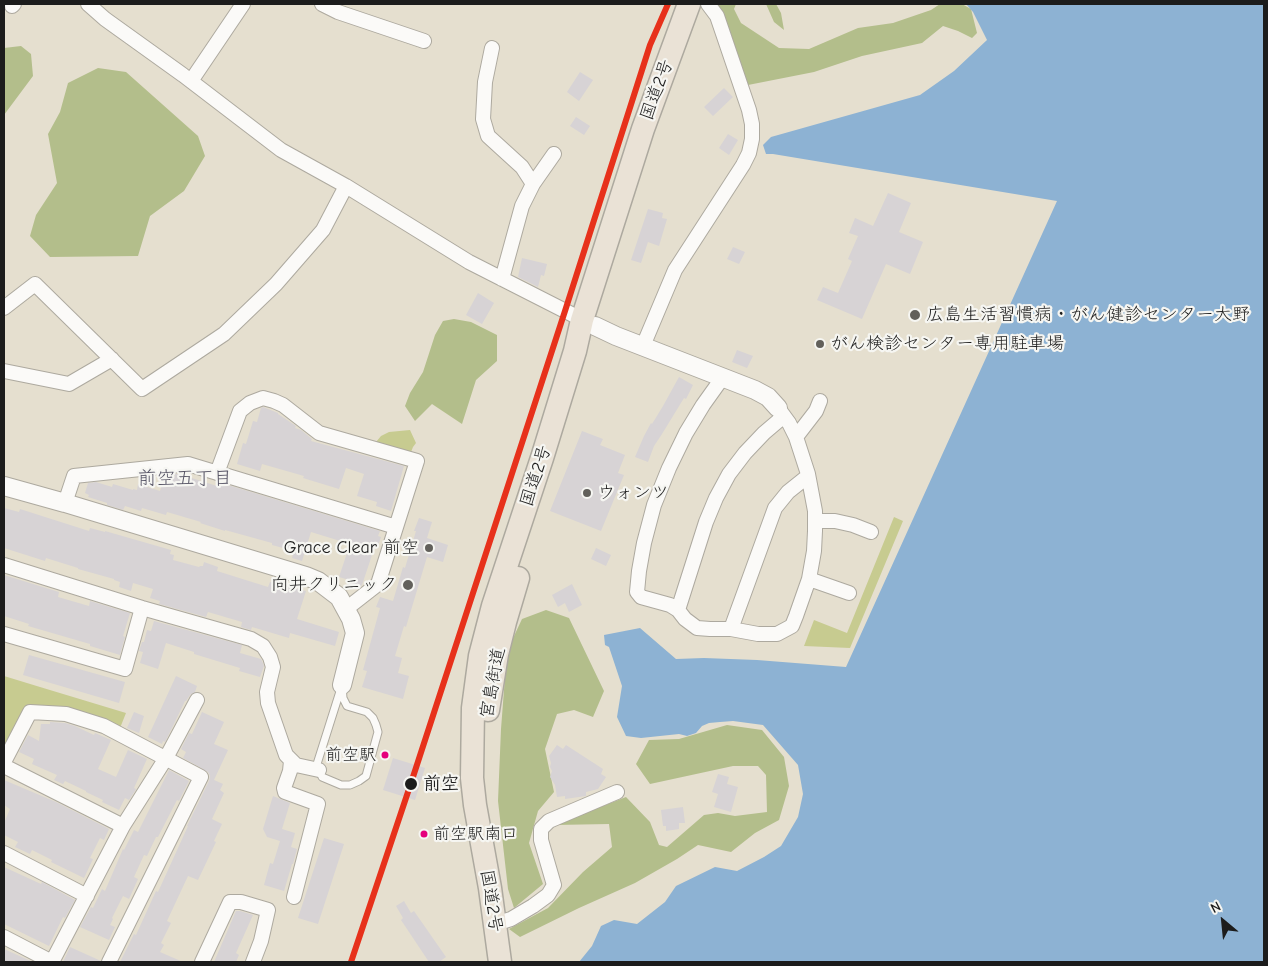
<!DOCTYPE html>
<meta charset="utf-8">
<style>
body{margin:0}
#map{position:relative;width:1268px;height:966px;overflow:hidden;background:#e5dfcf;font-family:"Comic Neue",sans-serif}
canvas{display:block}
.frame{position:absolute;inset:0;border:5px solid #1c1c1c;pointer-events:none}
.north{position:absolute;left:1198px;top:896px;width:50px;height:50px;-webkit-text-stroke:4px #f6f6f2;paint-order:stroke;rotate:332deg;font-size:14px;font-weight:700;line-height:20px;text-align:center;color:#1c1c1c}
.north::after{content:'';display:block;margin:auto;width:18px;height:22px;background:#1c1c1c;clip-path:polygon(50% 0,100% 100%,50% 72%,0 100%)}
</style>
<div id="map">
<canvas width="1268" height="966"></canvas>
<div class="frame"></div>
<div class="north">N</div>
</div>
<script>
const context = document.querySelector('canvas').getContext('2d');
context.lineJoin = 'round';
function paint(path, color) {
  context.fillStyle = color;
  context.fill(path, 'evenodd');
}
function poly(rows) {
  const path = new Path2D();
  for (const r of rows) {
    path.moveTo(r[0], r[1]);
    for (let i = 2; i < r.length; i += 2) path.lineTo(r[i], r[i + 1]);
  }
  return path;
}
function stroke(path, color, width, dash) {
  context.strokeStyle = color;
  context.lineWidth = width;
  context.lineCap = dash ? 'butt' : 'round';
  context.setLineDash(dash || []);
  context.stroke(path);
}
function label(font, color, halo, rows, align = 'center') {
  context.font = font + ' "Comic Neue","Klee One",sans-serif';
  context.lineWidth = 4.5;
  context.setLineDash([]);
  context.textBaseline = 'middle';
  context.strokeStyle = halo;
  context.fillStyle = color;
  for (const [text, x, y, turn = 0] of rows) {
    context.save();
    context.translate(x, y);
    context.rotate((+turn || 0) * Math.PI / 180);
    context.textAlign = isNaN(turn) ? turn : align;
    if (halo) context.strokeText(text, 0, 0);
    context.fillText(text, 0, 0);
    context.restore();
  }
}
const green = poly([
 [410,430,416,443,413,447,411,452,376,442,381,436,389,432],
 [894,517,903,521,850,648,804,646,814,620,847,633],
 [4,676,40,687,126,713,120,728,27,707,4,750]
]);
const forest = poly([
 [718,4,736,4,734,9,741,23,779,48,809,49,858,28,893,23,931,10,940,4,962,4,971,9,977,33,972,38,958,31,943,26,922,43,862,56,814,72,748,85,724,17],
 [766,4,776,4,781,13,784,30,774,22],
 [21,46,31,54,33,76,4,115,4,48],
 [98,68,126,72,198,136,205,156,184,191,150,216,138,256,50,257,30,236,36,215,57,183,48,134,60,112,68,83],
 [454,319,471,322,497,335,497,361,476,380,462,424,432,404,415,421,405,406,410,393,423,372,435,335,443,321],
 [546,610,569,618,604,691,593,717,574,710,557,714,545,749,554,792,538,811,529,843,543,884,514,908,508,889,498,801,501,729,507,651,522,619],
 [727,725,762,730,784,757,789,786,779,820,755,833,731,852,698,845,677,859,635,883,579,908,520,937,509,929,548,908,583,872,612,847,609,824,554,825,626,797,650,822,659,845,667,847,704,815,718,813,735,816,767,812,766,775,758,766,733,766,650,784,636,764,649,740,679,739]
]);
const water = poly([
 [966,4,1264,4,1264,962,579,962,592,946,601,926,614,920,637,924,665,902,676,886,715,867,737,871,764,857,781,846,798,817,803,794,798,765,763,725,733,721,720,722,709,723,702,726,696,733,687,736,679,734,641,738,626,736,617,717,622,686,609,647,605,645,604,635,640,628,676,659,704,658,757,660,846,667,1057,201,773,154,766,154,763,145,771,137,920,95,954,71,987,40,973,12]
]);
const building = poly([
 [580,72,593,80,579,101,567,92],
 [724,88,733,97,713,116,704,107],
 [576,117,590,126,584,135,570,126],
 [728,134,738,140,729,155,719,148],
 [888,193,911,203,899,232,923,242,910,274,886,264,862,319,817,300,823,287,838,293,852,261,848,259,858,236,849,233,855,218,873,226],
 [648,209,663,213,662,218,667,219,659,246,648,242,641,263,631,260],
 [733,247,745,252,739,264,727,259],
 [522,258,547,264,544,276,541,275,538,287,518,277],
 [478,293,494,303,482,324,466,315],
 [737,350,753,356,747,368,732,362],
 [679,377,693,385,686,399,684,398,662,434,654,446,648,462,635,457,644,436,651,423,652,424,663,406],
 [263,407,278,413,278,414,296,426,295,428,301,430,312,439,311,441,404,466,391,511,376,506,377,502,357,496,364,474,346,468,339,489,303,478,304,476,262,464,260,471,237,464,243,443,246,444,253,421,257,422,261,408],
 [582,431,603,439,600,445,625,455,618,473,624,475,601,531,550,511],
 [175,474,179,474,217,486,218,482,380,531,378,536,381,537,378,546,375,546,362,585,357,589,347,586,349,580,339,577,350,544,311,532,302,561,292,558,294,551,272,545,272,543,225,530,225,531,200,523,201,522,167,512,166,515,142,508,141,511,125,506,123,510,107,505,107,503,88,497,89,495,85,493,88,483,96,482,112,487,113,484,133,490,133,489,137,490,138,484,160,491,165,475,174,478],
 [4,508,19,512,20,509,89,531,90,528,105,532,105,531,171,550,170,554,174,555,173,560,199,567,200,566,203,566,204,562,218,567,217,571,268,587,270,582,306,591,297,619,339,632,335,646,290,633,289,638,252,627,251,630,241,627,242,622,208,612,206,617,159,604,160,601,150,598,153,589,133,583,131,591,119,587,120,582,114,580,114,579,78,569,78,568,46,558,45,561,4,548],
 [419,518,432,522,427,538,448,545,443,562,427,557,406,627,404,626,395,656,402,658,398,673,409,676,403,699,362,687,367,671,363,670,380,608,376,607,380,597,393,601,403,567,405,568,416,531,414,531],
 [596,548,611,555,606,566,591,559],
 [4,575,59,592,58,597,89,606,90,601,130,613,123,636,125,637,120,655,90,646,90,644,83,642,28,626,29,624,4,616],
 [572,584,582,605,569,612,565,603,558,607,552,595],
 [154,621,242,645,240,653,261,659,262,661,264,666,260,677,239,671,240,668,194,654,194,652,166,643,158,669,140,663,143,652,139,651,142,642,144,642,147,630,151,631],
 [29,655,125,682,119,703,23,675],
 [176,676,197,686,195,692,190,695,186,701,185,701,173,726,165,742,163,741,162,744,148,737],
 [134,712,144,716,139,733,127,728],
 [202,712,224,722,214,744,228,750,214,780,223,784,220,790,224,793,212,819,222,824,214,841,216,842,198,880,188,876,167,921,171,923,161,943,164,945,160,952,183,962,120,962,134,934,136,935,156,891,158,892,188,826,187,826,209,781,210,776,208,772,183,758,186,752,181,749,189,733,192,734],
 [50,722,65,723,75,726,94,735,95,733,111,740,98,769,116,777,128,750,147,759,134,788,136,789,135,791,129,800,125,798,119,810,102,802,103,800,86,792,86,791,65,781,63,784,54,780,57,775,32,764,34,759,19,752,28,735,39,741,41,724,50,724],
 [557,745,563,749,566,745,603,769,601,774,606,777,598,789,586,792,586,796,565,799,565,796,557,797,555,785,550,777,552,771,550,767,551,763,549,756],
 [393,758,425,768,415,800,383,790],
 [169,770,189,781,179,801,177,800,158,837,156,837,147,856,144,855,134,877,138,879,129,899,123,896,112,918,113,919,110,925,115,927,109,940,80,927,91,907,93,908,102,889,105,891,123,849,124,850,134,830,138,832],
 [718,774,729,777,727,784,738,787,731,812,714,807,718,794,712,792],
 [4,780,56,802,109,829,104,840,100,838,90,858,93,859,84,878,51,862,52,860,32,850,30,854,15,847,18,842,4,835,4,823,10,809,4,805],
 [273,796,290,803,282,829,295,833,291,847,297,849,293,864,292,864,284,891,264,885,270,863,273,864,280,841,267,837,263,829],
 [683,807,685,823,679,823,679,829,666,831,666,826,663,826,661,810],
 [324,838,344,844,318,924,298,918],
 [4,867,41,884,42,882,75,900,65,918,63,917,49,946,4,924],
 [404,901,411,913,414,911,446,957,439,962,429,962,401,920,403,918,396,906],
 [236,911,240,911,253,915,236,953,239,955,236,962,214,962],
 [70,947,101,961,100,962,63,962],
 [4,949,33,962,4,962]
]);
const service = poly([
 [342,685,343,698,347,706,367,712,373,718,376,725,378,732,366,776,359,781,350,785,341,785,322,777,317,764,342,685]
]);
const minor = poly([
 [88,4,105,19,183,75,281,150,346,186,469,262,587,322],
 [322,4,338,12,424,41],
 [12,6,14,4],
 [492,48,485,82,483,119,488,136,522,167,533,184],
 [191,81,243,4],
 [502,279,522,206,533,184,554,154],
 [4,308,35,284,142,389,224,334,276,284,323,230,346,186],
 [643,346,675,270,743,165,749,153,752,139,752,124,749,110,717,16,708,4],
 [4,371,69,384,112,359],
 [723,377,703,405,686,433,669,468,654,505,644,543,639,571,637,592,641,597,670,605,678,610,685,619,697,628,710,629,731,629,758,634,777,634,792,626,796,616,809,579,814,551,815,531,815,511,808,474,796,437,789,423,778,408],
 [796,437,816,411,820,401],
 [217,473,240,411,250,403,263,398,274,401,283,405,319,433,417,461,378,584,346,609],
 [65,503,74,476,188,464,396,527],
 [815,521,835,521,853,525,871,532],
 [4,565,142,608,251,639,263,646,270,657,273,667,267,692,268,703,286,755,296,765,319,770],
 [809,579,849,593],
 [678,610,706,522,716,498,729,474,745,453,764,433,784,416],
 [731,629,775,508,788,492,808,476],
 [4,634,125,669,142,608],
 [291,761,290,771,284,788,285,792,318,804,294,897],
 [4,762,30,712,66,714,104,726,201,777,109,962],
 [4,766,123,826],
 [4,853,87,896],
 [495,924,511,919,533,906,548,895,554,885,541,840,541,829,549,821,617,792],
 [4,937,52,962],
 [52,962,123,826,166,758,197,700],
 [202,962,230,902,241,902,268,910,261,941,253,962]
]);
const tertiary = poly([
 [595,326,616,336,755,390,768,397,778,408],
 [4,486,65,503,306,576,318,581,339,597,351,619,355,633,342,685]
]);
const trunk = poly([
 [488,710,497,654,505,622,518,578],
 [500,962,490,888,475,805,472,778,473,708,480,656,493,606,542,458,575,351,582,320,643,129,689,4]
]);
const rail1 = poly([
 [351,962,412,780,565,311,650,45,668,4]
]);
const markers = [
 [915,315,6,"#62605b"],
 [820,344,5,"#62605b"],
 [587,493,5,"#62605b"],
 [429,548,5,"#62605b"],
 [408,585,6,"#62605b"],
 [385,755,4.5,"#e5007d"],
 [411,784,7,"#1c1c1c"],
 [424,834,4.5,"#e5007d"]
];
const busNames = [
 ["前空駅",376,755],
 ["前空駅南口",433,834,"left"]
];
const streetNames = [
 ["国道2号",657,90,-70],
 ["国道2号",536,476,-72],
 ["宮島街道",493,683,-80],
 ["国道2号",491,901,81]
];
const poiNames = [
 ["広島生活習慣病・がん健診センター大野",926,315],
 ["がん検診センター専用駐車場",830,344],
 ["ウォンツ",597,493],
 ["Grace Clear 前空",419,548,"right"],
 ["向井クリニック",397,585,"right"]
];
const stopNames = [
 ["前空",423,784]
];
const neighbourhoodNames = [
 ["前空五丁目",185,479]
];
paint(green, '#c7cb90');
paint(forest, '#b3be8b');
paint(water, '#8db2d3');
paint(building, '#d7d3d5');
stroke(service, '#ada99f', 9);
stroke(minor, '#ada99f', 16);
stroke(tertiary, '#ada99f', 20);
stroke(trunk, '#ada99f', 25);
stroke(service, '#fbfaf8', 7);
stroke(minor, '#fbfaf8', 14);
stroke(tertiary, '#fbfaf8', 18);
stroke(trunk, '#eae2d6', 22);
stroke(rail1, '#e7311b', 6);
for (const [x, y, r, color] of markers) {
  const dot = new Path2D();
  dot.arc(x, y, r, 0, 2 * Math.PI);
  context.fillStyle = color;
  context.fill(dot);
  stroke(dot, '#f6f6f2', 2);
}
label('17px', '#1c1c1c', '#f6f6f2', busNames, 'right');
label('18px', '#1c1c1c', '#f6f6f2', streetNames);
label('18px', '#1c1c1c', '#f6f6f2', poiNames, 'left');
label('bold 18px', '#1c1c1c', '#f6f6f2', stopNames, 'left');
label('19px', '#555364', '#f6f6f2', neighbourhoodNames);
</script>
